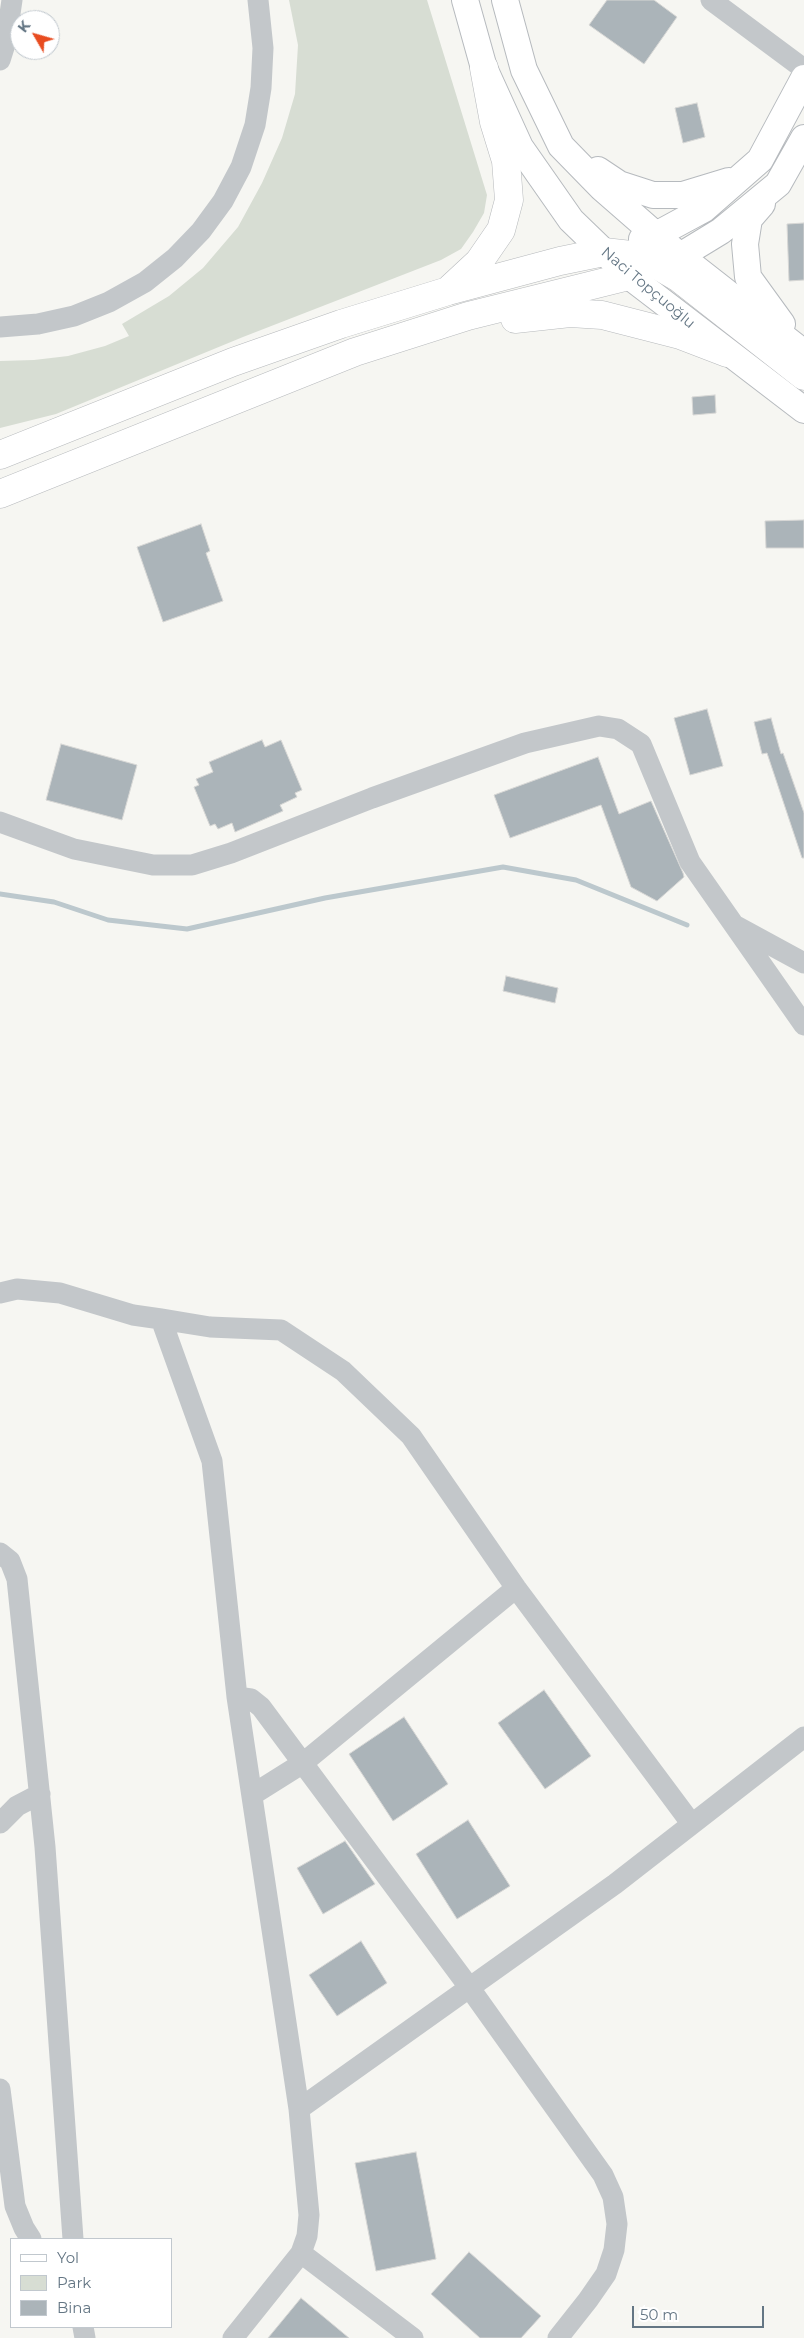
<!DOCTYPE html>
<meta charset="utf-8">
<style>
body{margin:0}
#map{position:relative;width:804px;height:2338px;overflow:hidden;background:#f6f6f2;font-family:Montserrat,sans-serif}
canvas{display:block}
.legend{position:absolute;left:10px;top:2238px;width:162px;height:90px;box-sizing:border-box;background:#fff;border:1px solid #c1c8ce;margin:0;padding:6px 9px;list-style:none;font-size:15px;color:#647684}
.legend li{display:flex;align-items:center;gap:10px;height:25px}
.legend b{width:25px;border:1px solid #c1c8ce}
.north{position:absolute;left:10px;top:10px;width:50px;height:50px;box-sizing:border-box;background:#fff;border:1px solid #c1c8ce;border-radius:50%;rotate:308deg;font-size:14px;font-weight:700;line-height:20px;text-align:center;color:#647684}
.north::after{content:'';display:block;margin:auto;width:18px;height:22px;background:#e84c20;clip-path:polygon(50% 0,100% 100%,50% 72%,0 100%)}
.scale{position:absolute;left:632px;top:2306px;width:132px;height:22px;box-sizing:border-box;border:2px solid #647684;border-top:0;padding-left:6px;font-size:15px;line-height:18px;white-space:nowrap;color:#647684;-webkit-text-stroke:4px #fff;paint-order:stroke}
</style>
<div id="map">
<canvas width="804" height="2338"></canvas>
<ul class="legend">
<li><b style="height:6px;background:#fff"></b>Yol</li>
<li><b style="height:14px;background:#d7ddd3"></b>Park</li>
<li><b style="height:14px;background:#abb4b9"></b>Bina</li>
</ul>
<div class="north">K</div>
<div class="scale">50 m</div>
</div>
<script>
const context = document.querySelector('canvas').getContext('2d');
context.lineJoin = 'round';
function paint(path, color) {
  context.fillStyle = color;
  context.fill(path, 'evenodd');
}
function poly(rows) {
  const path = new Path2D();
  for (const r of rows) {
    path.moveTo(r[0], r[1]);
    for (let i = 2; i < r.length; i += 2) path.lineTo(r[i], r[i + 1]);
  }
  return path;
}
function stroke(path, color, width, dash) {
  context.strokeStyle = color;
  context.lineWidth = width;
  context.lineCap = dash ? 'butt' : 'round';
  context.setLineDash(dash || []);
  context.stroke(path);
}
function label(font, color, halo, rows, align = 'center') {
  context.font = font + ' Montserrat,sans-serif';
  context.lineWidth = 5;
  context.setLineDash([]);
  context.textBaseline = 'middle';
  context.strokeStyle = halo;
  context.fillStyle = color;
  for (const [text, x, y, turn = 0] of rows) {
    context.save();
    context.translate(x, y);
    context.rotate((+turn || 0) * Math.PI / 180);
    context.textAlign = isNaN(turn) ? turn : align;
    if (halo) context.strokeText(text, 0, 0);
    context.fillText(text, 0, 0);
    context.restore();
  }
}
const green = poly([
 [289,0,427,0,487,195,484,213,473,232,461,249,441,260,243,337,56,414,0,428,0,361,34,360,68,356,105,346,129,336,122,324,169,296,203,268,238,227,262,183,282,138,295,94,298,45]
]);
const stream = poly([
 [0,894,54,902,108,920,187,929,325,898,503,867,576,880,687,925]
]);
const building = poly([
 [607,0,654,0,677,17,644,64,589,25,607,0],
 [697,103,705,137,683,143,675,108,697,103],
 [804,223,804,280,789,281,787,224,804,223],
 [715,395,716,413,693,415,692,397,715,395],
 [804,520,804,548,766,548,765,521,804,520],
 [201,524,210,551,206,553,223,601,163,622,137,547,201,524],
 [707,709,723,766,690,775,674,718,707,709],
 [771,718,781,754,783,753,804,813,804,858,802,858,767,753,762,754,754,722,771,718],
 [262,740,265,747,281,740,302,790,295,793,297,797,280,805,283,811,235,832,232,823,218,829,215,824,210,826,194,787,199,785,196,779,213,772,209,762,262,740],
 [61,744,137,765,122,820,46,800,61,744],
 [598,757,619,814,651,801,683,873,684,877,657,901,631,887,601,805,510,838,494,795,598,757],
 [506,976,558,988,555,1003,503,991,506,976],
 [544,1690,591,1756,545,1789,498,1723,544,1690],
 [404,1717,448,1784,393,1821,349,1754,404,1717],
 [468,1820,510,1886,457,1919,416,1854,468,1820],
 [345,1841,375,1884,323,1914,297,1868,345,1841],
 [361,1941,387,1983,337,2016,309,1975,361,1941],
 [416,2152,436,2259,376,2271,355,2163,416,2152],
 [469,2252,541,2316,521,2338,480,2338,431,2294,469,2252],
 [301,2298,349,2338,268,2338,301,2298]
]);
const minor = poly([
 [711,0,804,69],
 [0,60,6,41,12,0],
 [0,327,38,324,74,316,109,302,145,282,175,258,201,231,223,201,241,167,255,125,261,88,263,48,258,0],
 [0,822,74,849,153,865,192,865,231,853,372,798,525,743,599,726,618,729,641,744,690,862,804,1025],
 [736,926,804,963],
 [0,1293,17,1289,60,1293,133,1315,161,1319,210,1327,281,1330,343,1371,411,1436,516,1588,691,1823],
 [161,1319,212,1461,237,1697,299,2109,309,2215,307,2236,301,2253,233,2338],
 [0,1553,10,1561,17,1579,45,1847,73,2239],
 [237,1697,251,1699,261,1707,469,1987,603,2175,613,2197,617,2224,614,2250,606,2274,588,2300,558,2338],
 [252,1795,303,1763,516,1588],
 [0,1823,17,1806,40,1794],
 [0,2089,15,2206,24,2228,31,2239],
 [299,2109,615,1884,804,1737],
 [301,2253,413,2338],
 [83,2327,85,2338]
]);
const major = poly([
 [465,0,484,68,520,147,571,220,629,276,804,410],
 [505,0,524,70,561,146,602,188,680,256,804,353],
 [598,170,619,184,653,195,683,195,729,181],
 [762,204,749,219,745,244,748,277,782,324],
 [642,239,656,235,704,209,760,160,804,78],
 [664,261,680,256,721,231,778,184,804,138]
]);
const highway = poly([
 [451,288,479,262,501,230,509,200,506,161,494,122,484,68],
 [515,319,570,313,602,315,680,335,727,353],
 [0,455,233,362,341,324,448,291,560,261,604,252,631,255,655,264,679,278,804,376],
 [0,494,355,352,468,316,629,276]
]);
const streetNames = [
 ["Naci Topçuoğlu",648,288,40]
];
paint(green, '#d7ddd3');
stroke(stream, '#bcc8cd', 5);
paint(building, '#abb4b9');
stroke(building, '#d7d7d5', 1);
stroke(major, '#b6babe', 28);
stroke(highway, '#b6b9bc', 29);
stroke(minor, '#c3c7ca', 21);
stroke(major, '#fff', 26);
stroke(highway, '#fff', 28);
label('15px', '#647684', '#fff', streetNames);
</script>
